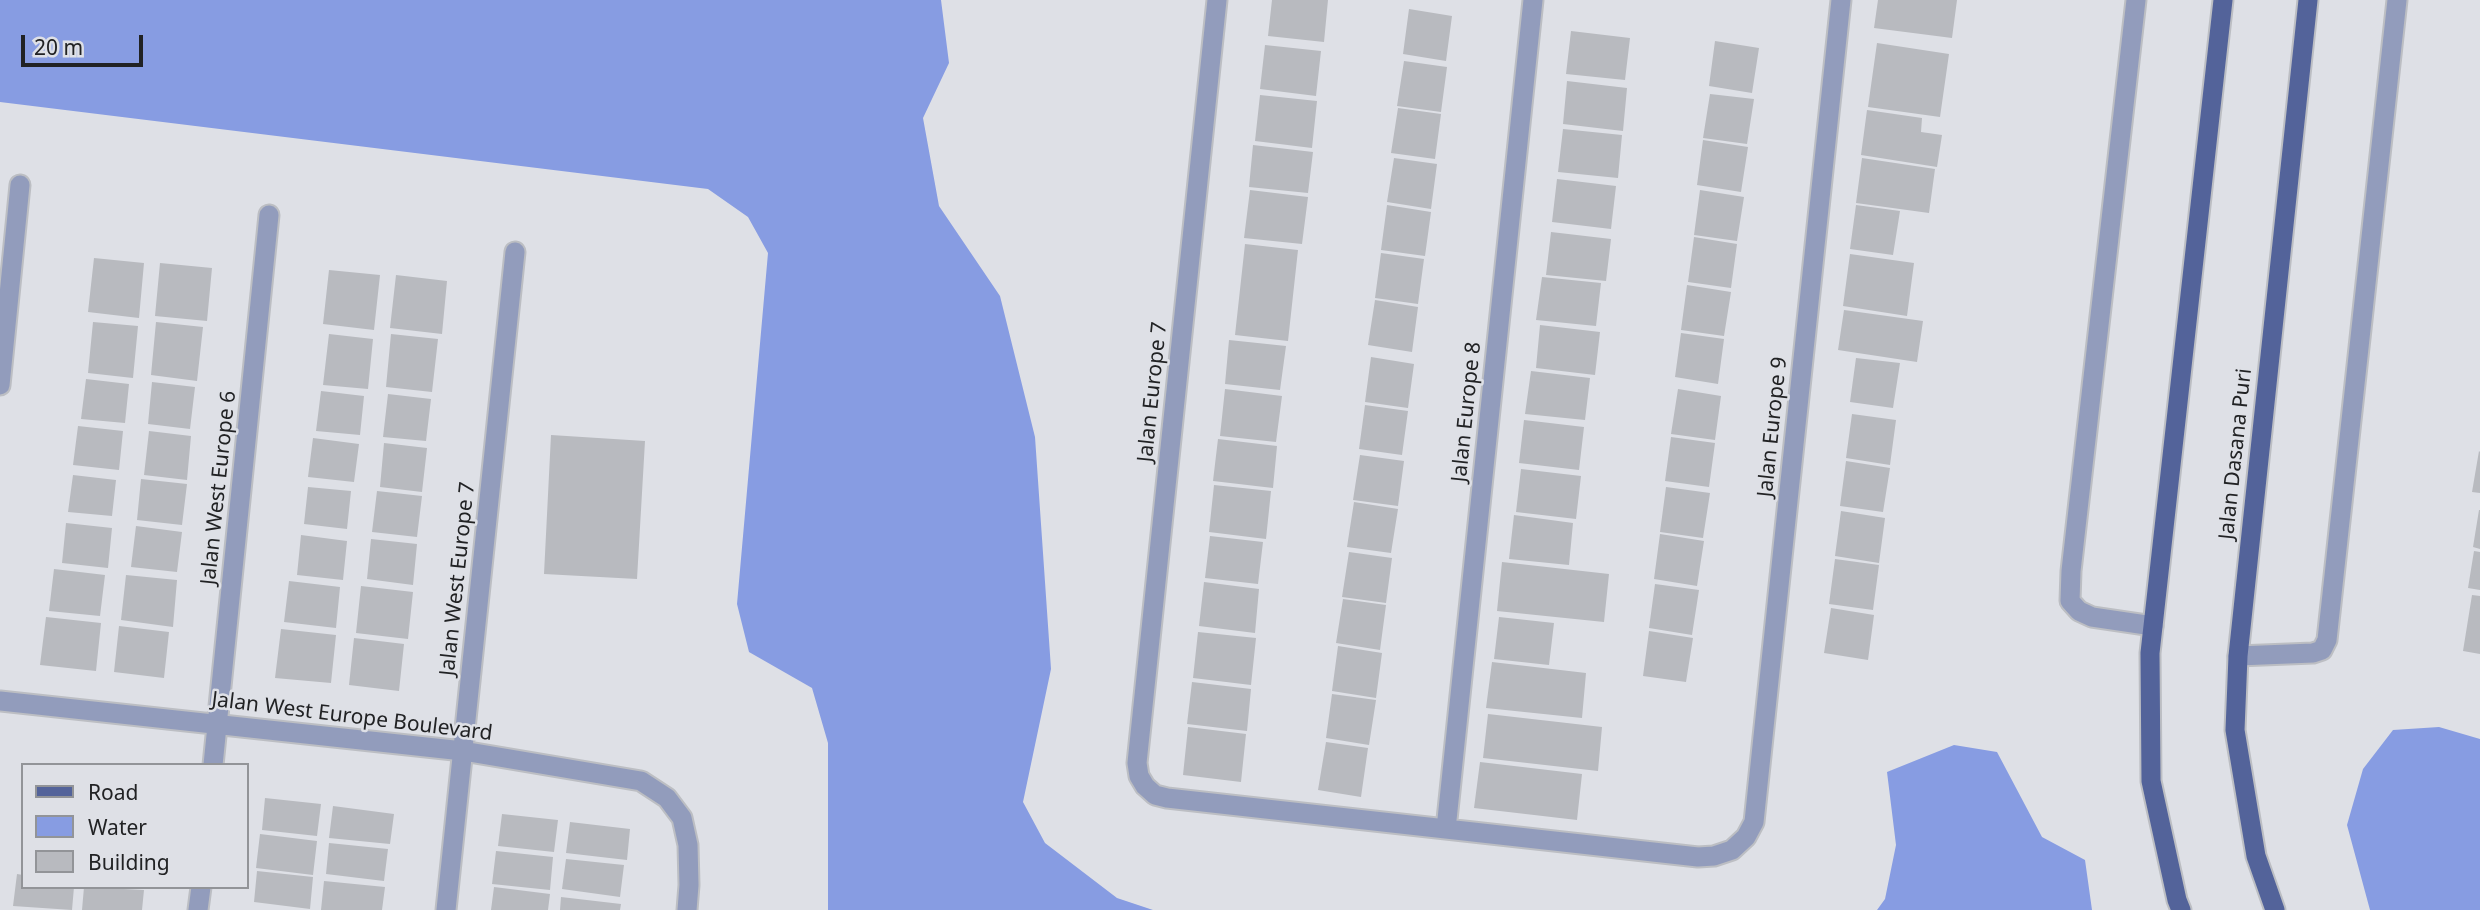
<!DOCTYPE html>
<style>
body{margin:0}
#map{position:relative;width:2480px;height:910px;overflow:hidden;background:#dee0e6;font-family:"Noto Sans",sans-serif}
canvas{display:block}
.legend{position:absolute;left:21px;top:763px;width:228px;height:126px;box-sizing:border-box;background:#dee0e6;border:2px solid #929498;margin:0;padding:9px 12px;list-style:none;font-size:21px;color:#212224}
.legend li{display:flex;align-items:center;gap:14px;height:35px}
.legend b{width:35px;border:2px solid #929498}
.scale{position:absolute;left:21px;top:35px;width:122px;height:32px;box-sizing:border-box;border:4px solid #212224;border-top:0;padding-left:9px;font-size:21px;line-height:24px;white-space:nowrap;color:#212224;-webkit-text-stroke:5px #dee0e6;paint-order:stroke}
</style>
<div id="map">
<canvas width="2480" height="910"></canvas>
<ul class="legend">
<li><b style="height:9px;background:#53639a"></b>Road</li>
<li><b style="height:19px;background:#879ce2"></b>Water</li>
<li><b style="height:19px;background:#b8babf"></b>Building</li>
</ul>
<div class="scale">20 m</div>
</div>
<script>
const context = document.querySelector('canvas').getContext('2d');
context.lineJoin = 'round';
function paint(path, color) {
  context.fillStyle = color;
  context.fill(path, 'evenodd');
}
function poly(rows) {
  const path = new Path2D();
  for (const r of rows) {
    path.moveTo(r[0], r[1]);
    for (let i = 2; i < r.length; i += 2) path.lineTo(r[i], r[i + 1]);
  }
  return path;
}
function stroke(path, color, width, dash) {
  context.strokeStyle = color;
  context.lineWidth = width;
  context.lineCap = dash ? 'butt' : 'round';
  context.setLineDash(dash || []);
  context.stroke(path);
}
function label(font, color, halo, rows, align = 'center') {
  context.font = font + ' "Noto Sans",sans-serif';
  context.lineWidth = 5;
  context.setLineDash([]);
  context.textBaseline = 'middle';
  context.strokeStyle = halo;
  context.fillStyle = color;
  for (const [text, x, y, turn = 0] of rows) {
    context.save();
    context.translate(x, y);
    context.rotate((+turn || 0) * Math.PI / 180);
    context.textAlign = isNaN(turn) ? turn : align;
    if (halo) context.strokeText(text, 0, 0);
    context.fillText(text, 0, 0);
    context.restore();
  }
}
const water = poly([
 [0,0,941,0,949,63,923,118,939,206,1000,296,1035,437,1051,669,1023,802,1045,843,1117,898,1153,910,828,910,828,743,812,688,749,652,737,604,768,253,748,217,708,189,0,102],
 [2439,727,2480,739,2480,910,2370,910,2347,825,2363,769,2393,730],
 [1954,745,1997,752,2042,837,2085,860,2092,910,1877,910,1885,899,1896,845,1887,772]
]);
const building = poly([
 [1272,0,1328,0,1324,42,1268,36],
 [1878,0,1957,0,1952,38,1874,28],
 [1409,9,1452,16,1446,61,1403,54],
 [1571,31,1630,38,1625,80,1566,74],
 [1715,41,1759,48,1752,93,1709,86],
 [1877,43,1949,54,1940,117,1868,107],
 [1265,45,1321,51,1316,96,1260,89],
 [1404,61,1447,67,1441,112,1397,106],
 [1567,81,1627,88,1623,131,1563,124],
 [1710,94,1754,99,1747,144,1703,138],
 [1260,95,1317,101,1312,148,1255,141],
 [1398,108,1441,114,1435,159,1391,153],
 [1867,110,1922,118,1921,132,1942,135,1937,167,1861,155],
 [1563,129,1622,135,1618,178,1558,172],
 [1703,140,1748,147,1741,192,1697,185],
 [1253,145,1313,152,1308,193,1249,187],
 [1394,158,1437,164,1431,209,1387,202],
 [1862,158,1935,169,1929,213,1856,203],
 [1557,179,1616,186,1611,229,1552,222],
 [1250,190,1308,197,1302,244,1244,238],
 [1700,190,1744,197,1737,241,1694,235],
 [1387,205,1431,212,1425,256,1381,250],
 [1856,205,1900,211,1893,255,1850,249],
 [1551,232,1611,239,1606,281,1546,275],
 [1694,237,1737,244,1731,288,1688,282],
 [1245,244,1298,250,1288,341,1235,335],
 [1381,253,1424,259,1418,304,1375,298],
 [1850,254,1914,263,1907,316,1843,306],
 [94,258,144,263,139,318,88,312],
 [160,263,212,268,207,321,155,316],
 [329,270,380,275,374,330,323,324],
 [396,275,447,281,442,334,390,328],
 [1542,277,1601,283,1596,326,1536,320],
 [1687,285,1731,292,1724,336,1681,330],
 [1375,300,1418,307,1412,352,1368,345],
 [1844,310,1923,321,1917,362,1838,350],
 [93,322,138,326,133,378,88,373],
 [156,322,203,327,197,381,151,375],
 [1540,325,1600,332,1595,375,1536,368],
 [1681,333,1724,339,1718,384,1675,377],
 [329,334,373,339,368,389,323,385],
 [391,334,438,339,432,392,386,387],
 [1229,340,1286,346,1280,390,1225,384],
 [1371,357,1414,364,1408,408,1365,402],
 [1856,358,1900,363,1893,408,1850,402],
 [1531,371,1590,378,1585,420,1525,414],
 [86,379,129,384,125,423,81,419],
 [152,382,195,387,190,429,148,424],
 [1225,389,1282,396,1276,442,1220,436],
 [1678,389,1721,396,1715,440,1671,434],
 [321,391,364,396,360,435,316,431],
 [388,394,431,399,426,441,383,437],
 [1365,405,1408,411,1402,455,1359,449],
 [1852,414,1896,420,1890,465,1846,458],
 [1524,420,1584,427,1579,470,1519,463],
 [78,426,123,431,119,470,73,465],
 [149,431,191,436,187,480,144,475],
 [551,435,645,441,637,579,544,574],
 [1671,437,1715,443,1709,487,1665,481],
 [313,438,359,444,354,482,308,477],
 [1218,439,1277,446,1273,488,1213,481],
 [384,443,427,448,422,492,380,487],
 [2479,451,2480,452,2480,493,2472,492],
 [1360,455,1404,461,1398,506,1353,500],
 [1846,461,1890,468,1883,512,1840,506],
 [1521,469,1581,476,1576,519,1516,512],
 [73,475,116,480,112,516,68,512],
 [141,479,187,484,182,525,137,520],
 [1214,485,1271,491,1266,539,1209,532],
 [308,487,351,491,347,529,304,524],
 [1666,487,1710,493,1703,538,1660,532],
 [377,491,422,496,417,537,372,532],
 [1354,502,1398,509,1391,553,1347,547],
 [2479,510,2480,510,2480,549,2473,547],
 [1841,511,1885,518,1879,563,1835,556],
 [1514,515,1573,523,1569,565,1509,559],
 [66,523,112,528,108,568,62,563],
 [136,526,182,532,177,572,131,567],
 [1660,534,1704,541,1697,586,1654,579],
 [301,535,347,541,343,580,297,575],
 [1210,536,1263,542,1258,584,1205,578],
 [371,539,417,544,413,585,367,579],
 [2474,551,2480,552,2480,590,2468,588],
 [1349,552,1392,558,1386,603,1342,597],
 [1835,559,1879,565,1873,610,1829,604],
 [1502,562,1609,574,1604,622,1497,611],
 [54,569,105,575,100,616,49,611],
 [126,575,177,580,173,627,121,620],
 [289,581,340,587,336,628,284,622],
 [1204,582,1259,589,1255,633,1199,626],
 [1655,584,1699,590,1692,635,1649,628],
 [361,586,413,592,408,639,356,633],
 [2472,595,2480,596,2480,654,2463,651],
 [1343,599,1386,605,1380,650,1336,643],
 [1831,608,1874,615,1868,660,1824,653],
 [46,617,101,623,96,671,40,665],
 [1499,617,1554,623,1549,665,1494,659],
 [119,626,169,632,164,678,114,672],
 [281,629,336,635,331,683,275,678],
 [1649,631,1693,638,1686,682,1643,676],
 [1198,632,1256,638,1251,685,1193,678],
 [354,638,404,644,399,691,349,685],
 [1338,646,1382,653,1376,698,1332,691],
 [1492,662,1586,673,1582,718,1486,708],
 [1192,682,1251,689,1247,731,1187,724],
 [1332,694,1376,700,1369,745,1326,738],
 [1488,714,1602,727,1598,771,1483,758],
 [1188,727,1246,734,1241,782,1183,775],
 [1326,742,1368,748,1361,797,1318,790],
 [1480,762,1582,774,1577,820,1474,808],
 [265,798,321,804,317,836,262,830],
 [333,806,394,814,390,844,329,838],
 [502,814,558,820,554,852,498,846],
 [570,822,630,829,627,860,566,853],
 [260,834,317,841,313,875,256,868],
 [329,843,388,849,384,881,326,874],
 [496,851,553,857,550,890,492,884],
 [566,859,624,865,620,897,562,889],
 [257,871,313,877,310,909,254,902],
 [17,874,23,875,23,887,74,887,72,910,13,906],
 [324,881,385,887,382,910,321,910],
 [84,887,144,890,142,910,82,910],
 [494,887,550,894,548,910,491,910],
 [561,897,621,904,620,910,560,910]
]);
const service = poly([
 [2136,0,2071,571,2070,601,2079,611,2092,617,2153,626],
 [2238,656,2313,653,2322,650,2327,640,2397,0]
]);
const minor = poly([
 [1217,0,1137,763,1139,776,1145,786,1155,795,1167,798,1698,857,1714,856,1732,850,1746,837,1754,822,1841,0],
 [0,385,20,185],
 [0,701,463,751,641,781,667,798,682,818,688,845,689,885,687,910],
 [213,765,269,215],
 [1446,829,1533,0],
 [198,910,201,887],
 [446,910,515,252]
]);
const primary = poly([
 [2181,910,2177,900,2151,781,2150,653,2223,0],
 [2275,910,2256,856,2235,730,2238,656,2308,0]
]);
const streetNames = [
 ["Jalan Europe 7",1153,392,-84],
 ["Jalan Europe 8",1467,412,-84],
 ["Jalan Europe 9",1773,427,-84],
 ["Jalan Dasana Puri",2236,454,-84],
 ["Jalan West Europe 6",219,488,-84],
 ["Jalan West Europe 7",458,579,-84],
 ["Jalan West Europe Boulevard",352,717,7]
];
paint(water, '#879ce2');
paint(building, '#b8babf');
stroke(service, '#bcbec3', 23);
stroke(minor, '#bcbec3', 23);
stroke(primary, '#bcbec3', 23);
stroke(service, '#929cbc', 19);
stroke(minor, '#929cbc', 19);
stroke(primary, '#53639a', 19);
label('21px', '#212224', '#dee0e6', streetNames);
</script>
